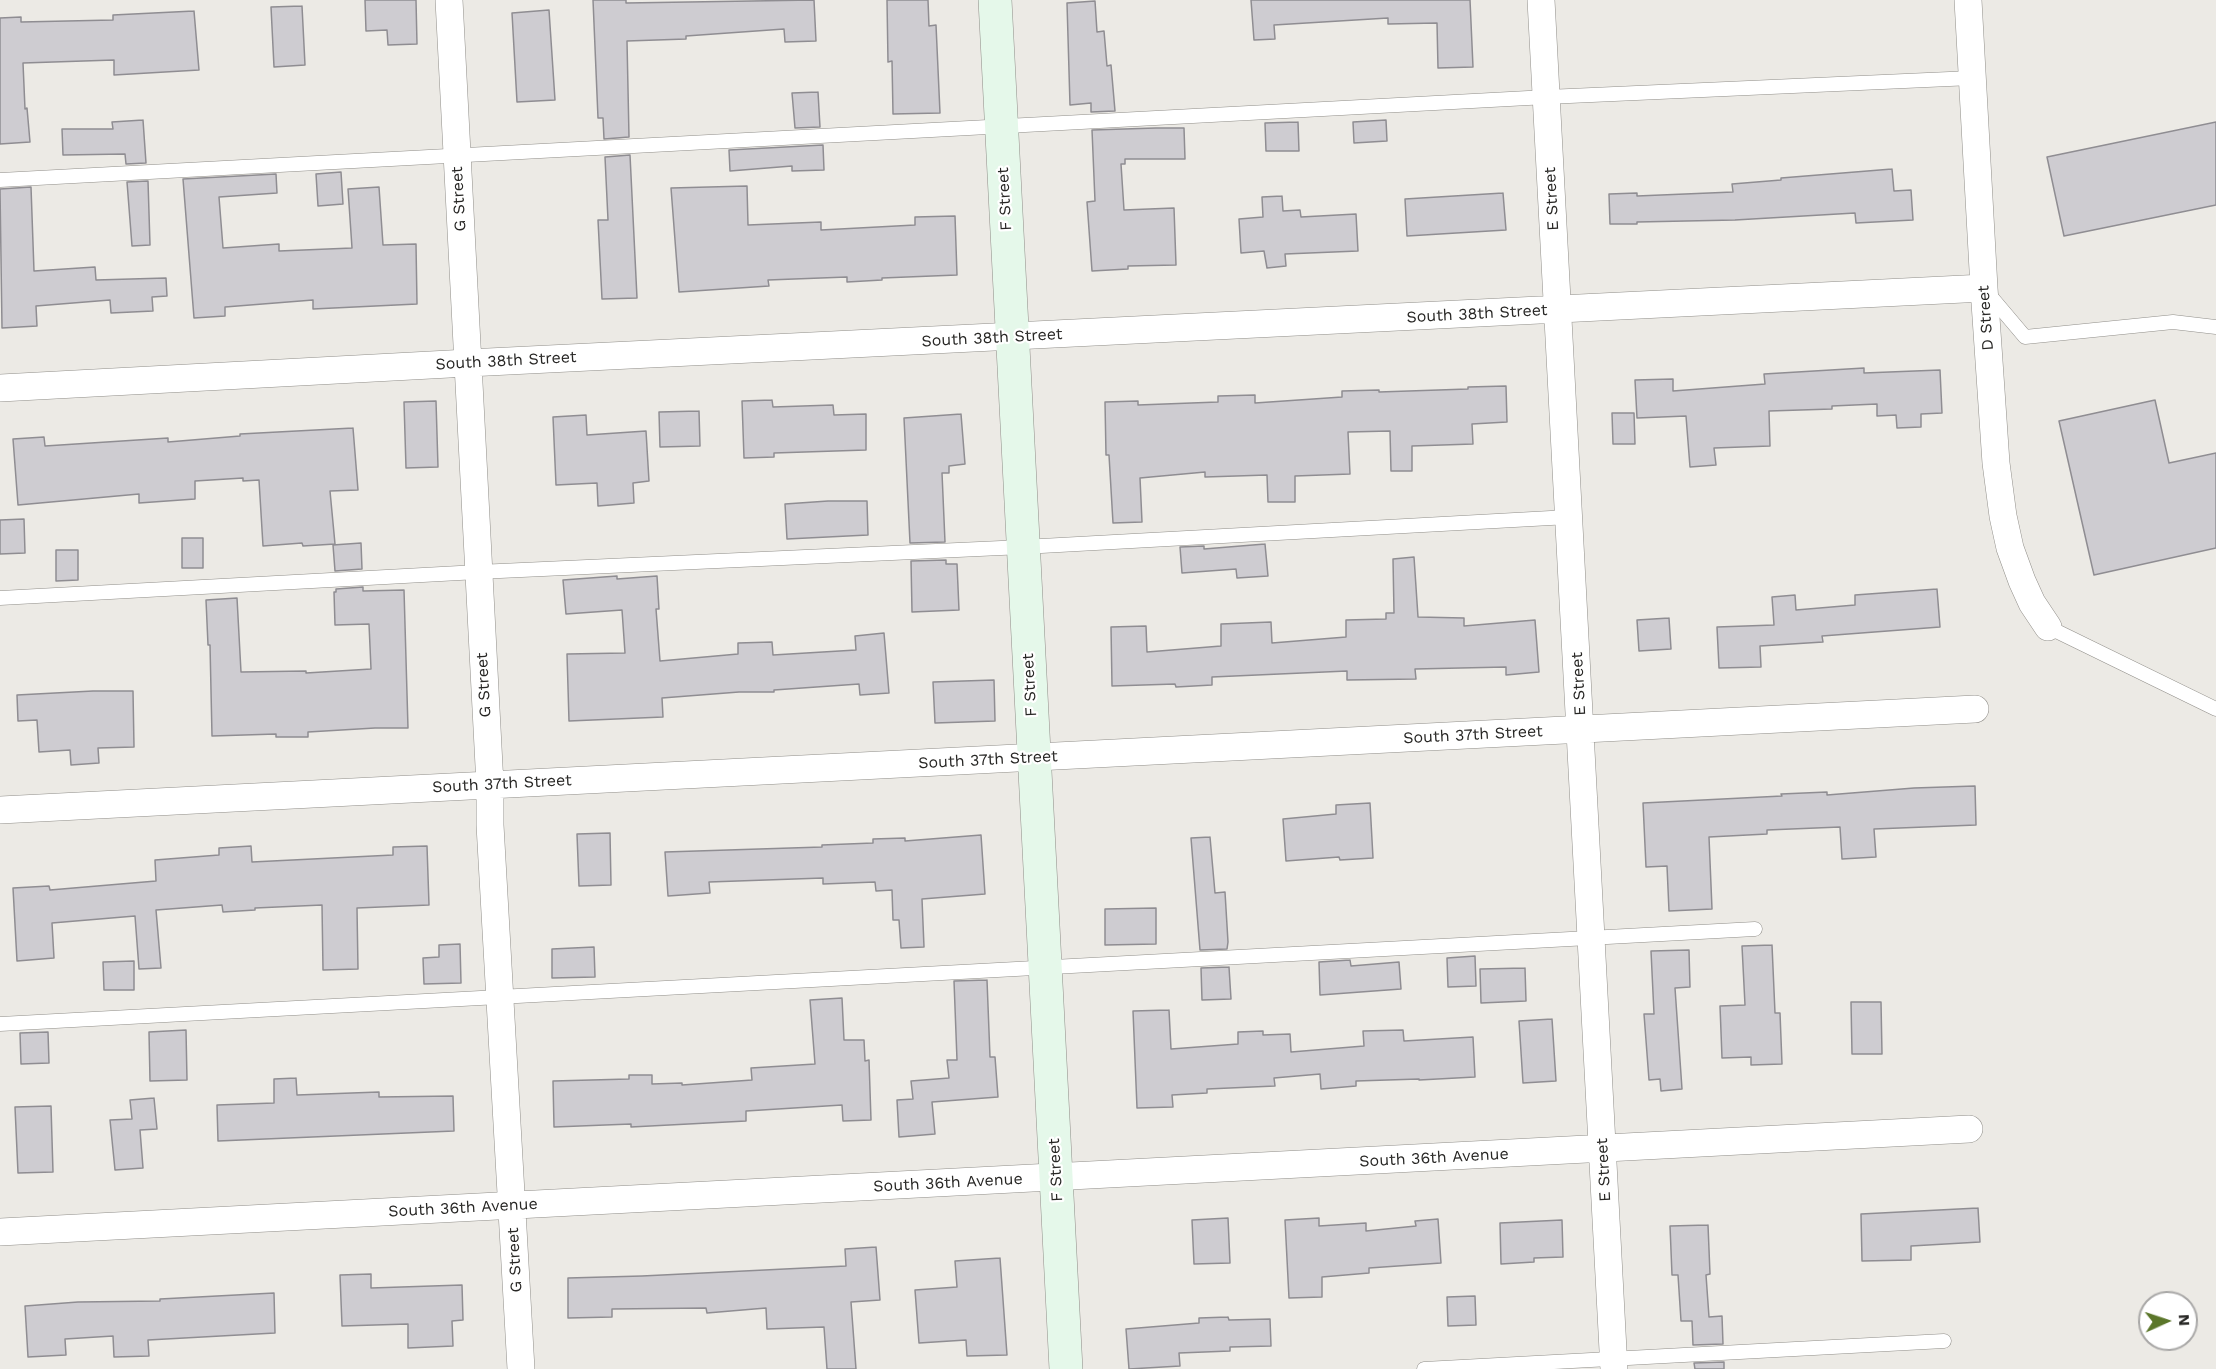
<!DOCTYPE html>
<style>
body{margin:0}
#map{position:relative;width:2216px;height:1369px;overflow:hidden;background:#eceae5;font-family:"Work Sans",sans-serif}
canvas{display:block}
.north{position:absolute;left:2138px;top:1291px;width:60px;height:60px;box-sizing:border-box;background:#fff;border:2px solid #a9a8a7;border-radius:50%;rotate:87deg;font-size:16px;font-weight:700;line-height:24px;text-align:center;color:#272624}
.north::after{content:'';display:block;margin:auto;width:21px;height:27px;background:#5b762a;clip-path:polygon(50% 0,100% 100%,50% 72%,0 100%)}
</style>
<div id="map">
<canvas width="2216" height="1369"></canvas>
<div class="north">N</div>
</div>
<script>
const context = document.querySelector('canvas').getContext('2d');
context.lineJoin = 'round';
function paint(path, color) {
  context.fillStyle = color;
  context.fill(path, 'evenodd');
}
function poly(rows) {
  const path = new Path2D();
  for (const r of rows) {
    path.moveTo(r[0], r[1]);
    for (let i = 2; i < r.length; i += 2) path.lineTo(r[i], r[i + 1]);
  }
  return path;
}
function stroke(path, color, width, dash) {
  context.strokeStyle = color;
  context.lineWidth = width;
  context.lineCap = dash ? 'butt' : 'round';
  context.setLineDash(dash || []);
  context.stroke(path);
}
function label(font, color, halo, rows, align = 'center') {
  context.font = font + ' "Work Sans",sans-serif';
  context.lineWidth = 4.5;
  context.setLineDash([]);
  context.textBaseline = 'middle';
  context.strokeStyle = halo;
  context.fillStyle = color;
  for (const [text, x, y, turn = 0] of rows) {
    context.save();
    context.translate(x, y);
    context.rotate((+turn || 0) * Math.PI / 180);
    context.textAlign = isNaN(turn) ? turn : align;
    if (halo) context.strokeText(text, 0, 0);
    context.fillText(text, 0, 0);
    context.restore();
  }
}
const building = poly([
 [365,0,416,0,417,44,388,45,387,30,366,31,365,0],
 [593,0,626,0,626,3,814,0,816,41,785,42,784,29,686,36,686,39,627,41,629,137,604,139,603,118,598,118,593,0],
 [887,0,928,0,929,26,936,25,940,113,893,114,892,61,888,62,887,0],
 [1251,0,1470,0,1473,67,1438,68,1437,23,1388,24,1388,18,1274,25,1275,39,1254,40,1251,0],
 [1095,1,1097,32,1104,31,1107,66,1111,65,1115,111,1091,112,1091,103,1070,105,1067,3,1095,1],
 [302,6,305,65,274,67,271,7,302,6],
 [549,10,555,100,517,102,512,13,549,10],
 [194,11,199,70,114,75,114,60,23,63,25,109,27,108,30,142,0,144,0,18,21,17,21,22,113,20,113,15,194,11],
 [818,92,820,127,795,128,792,93,818,92],
 [143,120,146,163,126,164,125,154,63,155,62,129,113,129,112,122,143,120],
 [1386,120,1387,141,1354,143,1353,122,1386,120],
 [1298,122,1299,151,1266,151,1265,123,1298,122],
 [2216,122,2216,205,2064,236,2047,157,2216,122],
 [1156,128,1184,128,1185,159,1125,159,1125,164,1121,164,1124,210,1174,208,1176,265,1128,266,1128,269,1092,271,1087,202,1095,201,1092,130,1156,128],
 [823,145,824,170,792,171,792,166,730,171,729,150,823,145],
 [630,155,637,298,602,299,598,220,608,220,605,157,630,155],
 [1892,169,1894,191,1911,190,1913,220,1856,223,1855,213,1735,220,1637,222,1637,224,1610,224,1609,194,1637,193,1637,196,1733,192,1732,184,1781,180,1781,178,1892,169],
 [341,172,343,204,318,206,316,174,341,172],
 [276,174,277,193,219,197,223,248,279,244,279,251,352,248,348,189,379,187,383,245,416,244,417,304,313,309,313,300,225,307,225,316,194,318,183,179,276,174],
 [148,181,150,245,132,246,127,182,148,181],
 [747,186,748,225,821,222,821,230,915,225,915,217,955,216,957,275,882,278,882,280,847,282,847,277,768,280,769,286,679,292,671,188,747,186],
 [31,187,34,271,95,267,96,280,166,278,167,296,152,297,153,311,111,313,110,300,36,306,37,326,2,328,0,189,31,187],
 [1503,193,1506,230,1407,236,1405,199,1503,193],
 [1282,196,1283,211,1300,210,1301,217,1356,214,1358,251,1285,254,1286,266,1267,268,1264,251,1241,253,1239,219,1263,217,1262,197,1282,196],
 [1864,368,1864,373,1940,370,1942,413,1921,414,1921,427,1897,428,1896,415,1877,416,1877,404,1832,406,1832,409,1769,411,1770,446,1714,448,1716,465,1690,467,1686,416,1637,418,1635,380,1673,379,1673,391,1765,384,1764,374,1864,368],
 [1506,386,1507,422,1472,424,1473,444,1412,446,1412,471,1391,471,1390,431,1348,432,1350,474,1295,476,1295,502,1268,502,1267,475,1205,477,1205,472,1140,478,1142,522,1113,523,1109,455,1106,455,1105,402,1138,401,1138,405,1218,402,1218,396,1255,395,1255,403,1342,397,1342,391,1379,390,1379,392,1468,389,1468,387,1506,386],
 [772,400,773,407,833,405,834,415,866,414,866,450,774,453,774,457,744,458,742,401,772,400],
 [2155,400,2169,463,2216,453,2216,548,2094,575,2059,421,2155,400],
 [436,401,438,467,406,468,404,402,436,401],
 [699,411,700,446,660,447,659,412,699,411],
 [1612,413,1634,413,1635,444,1613,444,1612,413],
 [961,414,965,464,949,466,949,473,942,473,945,542,910,543,904,418,961,414],
 [586,415,587,435,646,431,649,481,633,483,634,503,598,506,597,483,556,485,553,417,586,415],
 [353,428,358,490,330,491,335,544,303,546,302,543,263,546,259,480,243,481,243,478,195,481,195,499,139,503,139,494,18,505,13,439,44,437,45,446,168,438,168,442,240,436,240,434,353,428],
 [828,501,867,501,868,535,787,539,785,504,828,501],
 [24,519,25,553,0,554,0,520,24,519],
 [182,538,203,538,203,568,182,568,182,538],
 [361,543,362,569,335,571,333,545,361,543],
 [1265,544,1268,576,1237,578,1236,569,1182,573,1180,547,1204,546,1204,549,1265,544],
 [56,550,78,550,78,580,56,581,56,550],
 [1414,557,1418,617,1464,618,1464,626,1535,620,1539,672,1506,675,1506,667,1415,669,1416,679,1347,680,1347,671,1212,677,1212,685,1176,687,1175,684,1112,686,1111,627,1146,626,1147,652,1221,646,1221,624,1271,622,1272,643,1346,637,1346,620,1386,619,1386,613,1394,613,1393,559,1414,557],
 [946,560,946,564,957,564,959,610,912,612,911,561,946,560],
 [617,576,617,579,657,576,659,609,656,609,660,661,738,654,738,643,772,642,773,655,856,650,855,636,884,633,889,693,860,695,859,684,774,690,774,692,739,692,662,698,663,717,569,721,567,654,625,653,622,610,566,614,563,580,617,576],
 [363,587,363,591,404,590,408,728,375,728,308,732,308,737,276,737,276,734,212,736,210,645,208,645,206,600,237,598,241,672,306,671,306,673,371,669,369,624,335,625,334,592,336,592,336,589,363,587],
 [1937,589,1940,627,1822,636,1823,642,1760,646,1761,667,1719,668,1717,627,1774,625,1772,597,1795,595,1796,610,1855,605,1855,595,1937,589],
 [1669,618,1671,649,1639,651,1637,620,1669,618],
 [994,680,995,721,935,723,933,682,994,680],
 [93,691,133,691,134,747,98,748,99,763,71,765,70,750,39,752,37,720,18,721,17,695,93,691],
 [1975,786,1976,825,1874,829,1876,857,1842,859,1840,827,1767,830,1767,834,1709,837,1712,909,1669,911,1667,866,1646,867,1643,803,1782,796,1781,794,1827,792,1827,795,1914,788,1975,786],
 [1370,803,1373,858,1340,860,1339,857,1286,861,1283,819,1336,814,1336,805,1370,803],
 [610,833,611,885,579,886,577,834,610,833],
 [981,835,985,894,922,899,924,947,901,948,899,920,893,920,892,890,876,891,875,882,823,884,823,878,709,882,710,893,668,896,665,852,822,847,822,845,873,843,873,839,905,838,905,841,981,835],
 [1210,837,1215,893,1225,892,1228,942,1227,949,1200,950,1191,838,1210,837],
 [251,846,252,862,393,855,393,847,427,846,429,905,357,908,358,969,323,970,322,905,255,908,255,910,223,912,222,905,156,910,161,968,139,969,135,916,52,923,54,958,17,961,13,888,49,886,50,890,156,881,155,860,219,855,219,848,251,846],
 [1156,908,1156,944,1105,945,1105,909,1156,908],
 [460,944,461,983,424,984,423,958,439,957,439,945,460,944],
 [1772,945,1775,1013,1780,1013,1782,1064,1751,1065,1751,1057,1722,1058,1720,1006,1745,1005,1742,946,1772,945],
 [594,947,595,977,552,978,552,949,594,947],
 [1689,950,1690,987,1675,988,1682,1089,1661,1091,1660,1079,1649,1080,1644,1014,1654,1014,1651,951,1689,950],
 [1475,956,1476,986,1448,987,1447,958,1475,956],
 [1350,960,1351,966,1399,962,1401,989,1320,995,1319,962,1350,960],
 [134,961,134,990,104,990,103,962,134,961],
 [1229,967,1231,999,1202,1000,1201,968,1229,967],
 [1525,968,1526,1001,1481,1003,1480,969,1525,968],
 [987,980,990,1057,995,1057,998,1097,932,1102,935,1134,899,1137,897,1100,913,1099,911,1081,949,1078,947,1060,957,1060,954,981,987,980],
 [842,998,844,1040,864,1040,865,1061,869,1060,871,1120,843,1121,842,1105,746,1111,746,1121,631,1127,631,1124,554,1127,553,1081,629,1079,629,1075,652,1075,652,1084,682,1083,682,1085,752,1080,751,1068,815,1064,810,1000,842,998],
 [1851,1002,1881,1002,1882,1054,1852,1054,1851,1002],
 [1169,1010,1171,1049,1238,1044,1238,1032,1263,1031,1263,1035,1290,1034,1291,1052,1364,1046,1363,1031,1403,1030,1404,1041,1473,1037,1475,1077,1419,1080,1419,1079,1356,1081,1356,1086,1321,1089,1320,1074,1274,1078,1275,1086,1207,1089,1207,1093,1172,1095,1173,1107,1137,1108,1133,1011,1169,1010],
 [1552,1019,1556,1081,1523,1083,1519,1021,1552,1019],
 [186,1030,187,1080,150,1081,149,1032,186,1030],
 [48,1032,49,1063,21,1064,20,1033,48,1032],
 [296,1078,297,1095,379,1092,379,1097,453,1096,454,1131,218,1141,217,1105,274,1103,274,1079,296,1078],
 [154,1098,157,1129,140,1130,143,1168,115,1170,110,1120,132,1119,130,1100,154,1098],
 [51,1106,53,1172,18,1173,15,1107,51,1106],
 [1978,1208,1980,1242,1911,1246,1911,1260,1862,1261,1861,1214,1978,1208],
 [1228,1218,1230,1263,1194,1264,1192,1220,1228,1218],
 [1319,1218,1319,1226,1366,1223,1366,1231,1416,1226,1415,1221,1438,1219,1441,1263,1369,1268,1369,1273,1322,1277,1322,1297,1289,1298,1285,1220,1319,1218],
 [1562,1220,1563,1257,1534,1258,1534,1262,1501,1264,1500,1223,1562,1220],
 [1708,1225,1710,1274,1706,1275,1709,1317,1722,1316,1723,1344,1693,1345,1692,1321,1681,1321,1678,1275,1672,1275,1670,1226,1708,1225],
 [876,1247,880,1300,851,1302,856,1369,827,1369,824,1327,767,1329,766,1308,707,1313,706,1308,612,1309,612,1317,568,1318,568,1278,642,1276,846,1266,845,1249,876,1247],
 [1000,1258,1007,1355,967,1356,966,1340,919,1343,915,1290,957,1287,955,1261,1000,1258],
 [371,1274,371,1288,462,1285,463,1320,452,1321,453,1346,408,1348,408,1324,342,1326,340,1275,371,1274],
 [274,1293,275,1333,148,1340,149,1356,114,1357,113,1336,65,1339,66,1355,28,1357,25,1306,78,1302,160,1301,160,1299,274,1293],
 [1475,1296,1476,1325,1448,1326,1447,1297,1475,1296],
 [1228,1317,1229,1320,1270,1319,1271,1346,1230,1347,1230,1351,1179,1353,1180,1366,1129,1369,1126,1329,1199,1323,1199,1318,1228,1317],
 [1724,1362,1724,1369,1695,1369,1694,1363,1724,1362]
]);
const lane = poly([
 [0,180,1547,97,1972,78],
 [1987,292,2025,337,2173,322,2216,327],
 [0,598,478,572,1023,547,1569,517],
 [2048,627,2216,709],
 [0,1024,1755,929],
 [1424,1369,1944,1341]
]);
const street = poly([
 [449,0,490,785,490,825,521,1369],
 [1541,0,1614,1369],
 [1968,0,1984,288,1996,463,2003,516,2010,548,2022,581,2032,603,2048,627],
 [0,388,468,363,1984,288],
 [0,810,1975,709],
 [0,1232,1969,1129]
]);
const secondary = poly([
 [995,0,1066,1369]
]);
const streetNames = [
 ["G Street",459,199,-93],
 ["F Street",1005,199,-93],
 ["E Street",1552,199,-93],
 ["South 38th Street",1477,314,-3],
 ["D Street",1986,318,-94],
 ["South 38th Street",992,338,-3],
 ["South 38th Street",506,361,-3],
 ["E Street",1579,684,-93],
 ["G Street",484,685,-93],
 ["F Street",1030,685,-93],
 ["South 37th Street",1473,735,-3],
 ["South 37th Street",988,760,-3],
 ["South 37th Street",502,784,-3],
 ["South 36th Avenue",1434,1158,-3],
 ["F Street",1056,1170,-93],
 ["E Street",1604,1170,-93],
 ["South 36th Avenue",948,1183,-3],
 ["South 36th Avenue",463,1208,-3],
 ["G Street",515,1260,-93]
];
paint(building, '#ceccd1');
stroke(building, '#8f8d92', 1.5);
stroke(lane, '#908e89', 15);
stroke(street, '#908e89', 28);
stroke(secondary, '#908e89', 34);
stroke(lane, '#fff', 14);
stroke(street, '#fff', 27);
stroke(secondary, '#e5f8ea', 33);
label('16px', '#272624', '#fff', streetNames);
</script>
